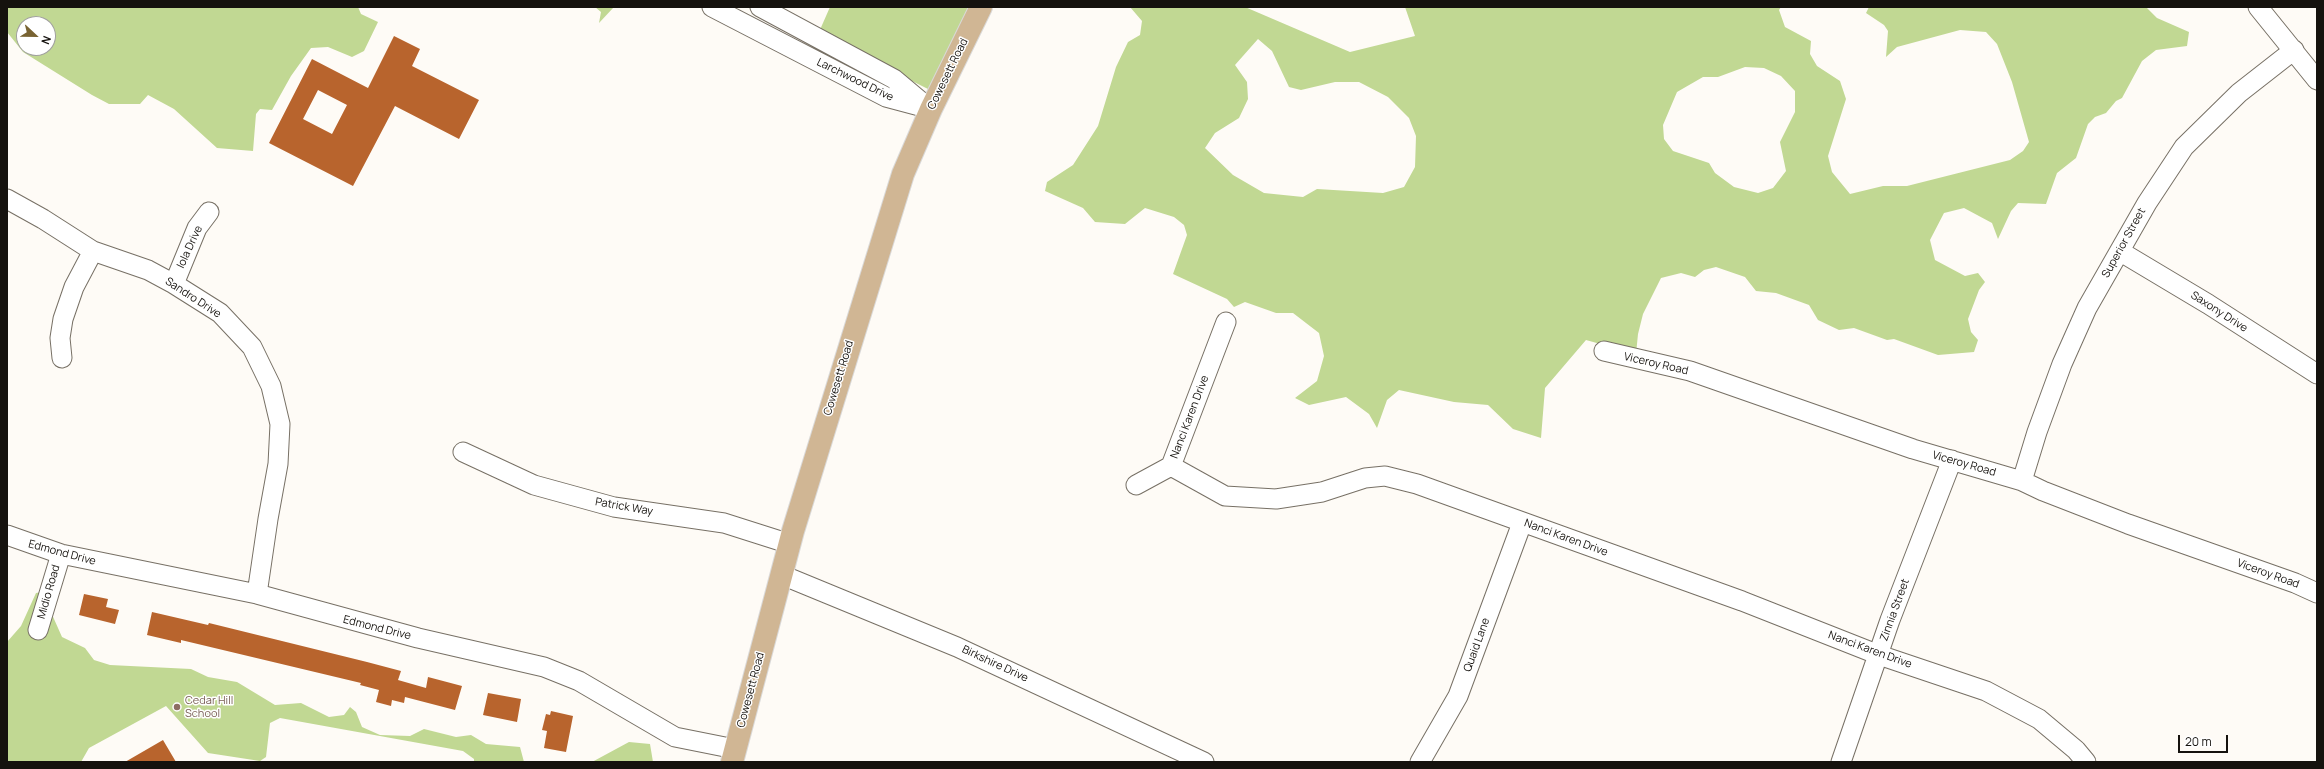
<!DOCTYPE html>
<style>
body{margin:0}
#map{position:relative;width:2324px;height:769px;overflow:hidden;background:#fefbf6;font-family:Manrope,sans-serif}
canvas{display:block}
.frame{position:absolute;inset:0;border:8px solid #15120e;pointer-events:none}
.north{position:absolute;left:16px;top:16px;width:40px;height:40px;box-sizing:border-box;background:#fff;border:1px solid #a1a09f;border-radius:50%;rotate:112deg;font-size:11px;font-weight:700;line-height:16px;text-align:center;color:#15120e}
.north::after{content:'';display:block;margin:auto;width:14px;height:18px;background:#786332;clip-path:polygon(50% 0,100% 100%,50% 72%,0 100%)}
.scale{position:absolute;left:2178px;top:735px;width:50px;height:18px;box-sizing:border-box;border:2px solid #15120e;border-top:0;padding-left:5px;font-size:12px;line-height:14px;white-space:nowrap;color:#15120e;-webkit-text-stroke:3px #fff;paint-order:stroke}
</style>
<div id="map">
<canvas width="2324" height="769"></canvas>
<div class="frame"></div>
<div class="north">N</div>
<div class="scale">20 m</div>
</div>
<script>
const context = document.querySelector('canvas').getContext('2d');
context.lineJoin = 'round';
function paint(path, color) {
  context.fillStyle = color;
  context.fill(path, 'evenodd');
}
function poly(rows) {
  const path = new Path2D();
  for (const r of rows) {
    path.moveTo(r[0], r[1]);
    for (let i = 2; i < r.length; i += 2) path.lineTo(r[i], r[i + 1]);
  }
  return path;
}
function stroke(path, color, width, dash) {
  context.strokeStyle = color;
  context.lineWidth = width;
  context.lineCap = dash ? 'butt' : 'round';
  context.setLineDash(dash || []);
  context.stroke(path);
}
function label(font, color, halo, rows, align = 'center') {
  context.font = font + ' Manrope,sans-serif';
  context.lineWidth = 3;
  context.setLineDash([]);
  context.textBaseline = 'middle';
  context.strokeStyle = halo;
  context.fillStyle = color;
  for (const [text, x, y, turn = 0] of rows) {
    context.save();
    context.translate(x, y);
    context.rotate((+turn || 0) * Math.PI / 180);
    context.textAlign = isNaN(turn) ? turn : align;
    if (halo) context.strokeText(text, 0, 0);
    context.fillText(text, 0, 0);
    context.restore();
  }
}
const green = poly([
 [7,7,358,7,361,14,378,22,364,51,352,57,328,47,311,48,291,76,272,110,260,109,256,114,253,151,217,148,174,109,148,95,140,104,109,104,92,95,23,52,7,32],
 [24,24,48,24,48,48,24,48],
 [595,7,614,7,599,23,601,12],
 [830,7,983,7,938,94,820,35,819,32],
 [1130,7,1245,7,1350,52,1415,36,1405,7,1781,7,1779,10,1785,27,1811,41,1810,54,1817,66,1840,81,1846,99,1828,156,1832,172,1850,194,1883,186,1907,186,2010,160,2023,151,2029,142,2012,82,1997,44,1986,32,1960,30,1897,47,1886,57,1888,31,1884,25,1866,13,1869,7,2146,7,2157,18,2189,32,2187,46,2156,50,2142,61,2122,98,2116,101,2106,113,2095,117,2088,124,2076,158,2057,173,2046,204,2018,203,2011,211,1998,239,1992,223,1964,208,1944,213,1930,240,1935,260,1965,276,1978,273,1985,282,1979,290,1968,319,1971,332,1978,340,1974,352,1938,355,1894,339,1887,340,1854,328,1839,330,1818,320,1809,305,1776,293,1756,291,1745,277,1716,267,1704,270,1695,277,1681,273,1661,278,1643,314,1638,334,1636,354,1586,340,1545,388,1541,438,1513,429,1488,405,1454,402,1399,390,1387,400,1377,428,1369,414,1346,397,1309,405,1295,398,1317,381,1324,356,1319,333,1293,313,1276,313,1245,302,1234,307,1227,299,1173,274,1187,235,1184,225,1174,217,1145,208,1125,224,1095,222,1083,208,1045,191,1047,182,1073,165,1098,126,1116,67,1128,42,1140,35,1142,21],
 [1258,39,1272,51,1289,87,1301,90,1335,82,1359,82,1388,97,1409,118,1416,136,1415,167,1404,187,1383,193,1317,189,1303,197,1264,193,1233,175,1205,148,1215,133,1239,118,1248,99,1247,82,1235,65],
 [1745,67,1764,68,1781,76,1795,91,1795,112,1780,142,1786,171,1773,188,1758,193,1734,187,1715,173,1709,163,1673,151,1664,139,1663,125,1677,92,1703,77,1718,77],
 [42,592,62,637,85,648,94,660,110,665,191,669,208,677,237,682,275,705,301,703,329,717,344,715,350,707,356,712,362,727,380,735,410,736,424,729,456,737,471,735,486,744,520,747,524,762,474,762,474,759,463,751,280,718,270,723,266,757,260,761,208,753,166,706,89,748,81,762,7,762,7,642,21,626,36,593],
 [629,742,650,744,653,762,592,762]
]);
const building = poly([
 [394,36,420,49,412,66,479,100,459,139,395,106,353,186,269,143,312,59,368,88],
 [318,90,347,105,332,134,303,119],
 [84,594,108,599,106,607,119,610,115,624,79,615],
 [152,612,208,625,209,623,367,662,401,671,398,680,426,688,428,677,462,686,455,710,405,697,404,703,392,700,391,706,376,702,379,690,360,685,361,683,181,640,181,643,147,635],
 [488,693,521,699,517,722,483,715],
 [551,711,573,716,566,752,544,748,547,731,542,730,546,714,550,715],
 [163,740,176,762,125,762]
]);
const minor = poly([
 [712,7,886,97,931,109],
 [760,7,894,79,925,105],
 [2258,7,2317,80],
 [7,199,43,219,93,251,148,270,174,284,220,313,252,347,271,386,280,424,278,464,268,519,257,594],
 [2121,252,2208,304,2317,374],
 [174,284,197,228,209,212],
 [1604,351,1690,371,1913,449,2022,481,2043,491,2128,524,2295,583,2317,593],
 [62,358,60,338,63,319,74,287,93,251],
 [463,452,534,485,614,507,724,523,790,544],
 [1171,466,1225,496,1276,499,1322,492,1365,478,1385,476,1417,484,1742,601,1879,655,1986,691,2039,719,2076,750,2086,762],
 [1171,466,1226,322],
 [2022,481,2037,432,2062,364,2087,308,2147,203,2184,147,2239,93,2294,50],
 [1136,485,1171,466],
 [7,535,61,554,257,594,418,638,544,667,579,681,675,737,735,749],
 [782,575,957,647,1204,762],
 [38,630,61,554],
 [1420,762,1458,696,1522,523],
 [1841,762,1890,620,1952,460]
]);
const major = poly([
 [732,762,793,531,903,174,931,109,981,7]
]);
const markers = [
 [177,707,4,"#8d6e63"]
];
const streetNames = [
 ["Cowesett Road",948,74,-64],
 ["Larchwood Drive",855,80,26],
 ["Superior Street",2124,243,-61],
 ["Iola Drive",190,247,-65],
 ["Sandro Drive",193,298,33],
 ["Saxony Drive",2219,312,33],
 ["Viceroy Road",1656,364,13],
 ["Cowesett Road",839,378,-73],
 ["Nanci Karen Drive",1190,417,-69],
 ["Viceroy Road",1964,464,16],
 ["Patrick Way",624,507,10],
 ["Nanci Karen Drive",1566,538,20],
 ["Edmond Drive",62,553,15],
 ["Viceroy Road",2268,574,20],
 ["Midio Road",49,592,-74],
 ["Zinnia Street",1895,610,-70],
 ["Edmond Drive",377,628,14],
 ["Quaid Lane",1477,645,-70],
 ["Nanci Karen Drive",1870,650,20],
 ["Birkshire Drive",995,664,25],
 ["Cowesett Road",751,690,-75]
];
const educationNames = [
 ["Cedar Hill",185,701],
 ["School",185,714]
];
paint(green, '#c1d893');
paint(building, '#b8642d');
stroke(minor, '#777065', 21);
stroke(major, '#dad9d8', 24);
stroke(minor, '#fff', 19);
stroke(major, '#d0b694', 22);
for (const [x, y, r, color] of markers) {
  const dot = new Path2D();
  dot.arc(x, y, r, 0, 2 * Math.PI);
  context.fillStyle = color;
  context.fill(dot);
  stroke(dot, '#fff', 1.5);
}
label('11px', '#15120e', '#fff', streetNames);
label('11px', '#785e54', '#fff', educationNames, 'left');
</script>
